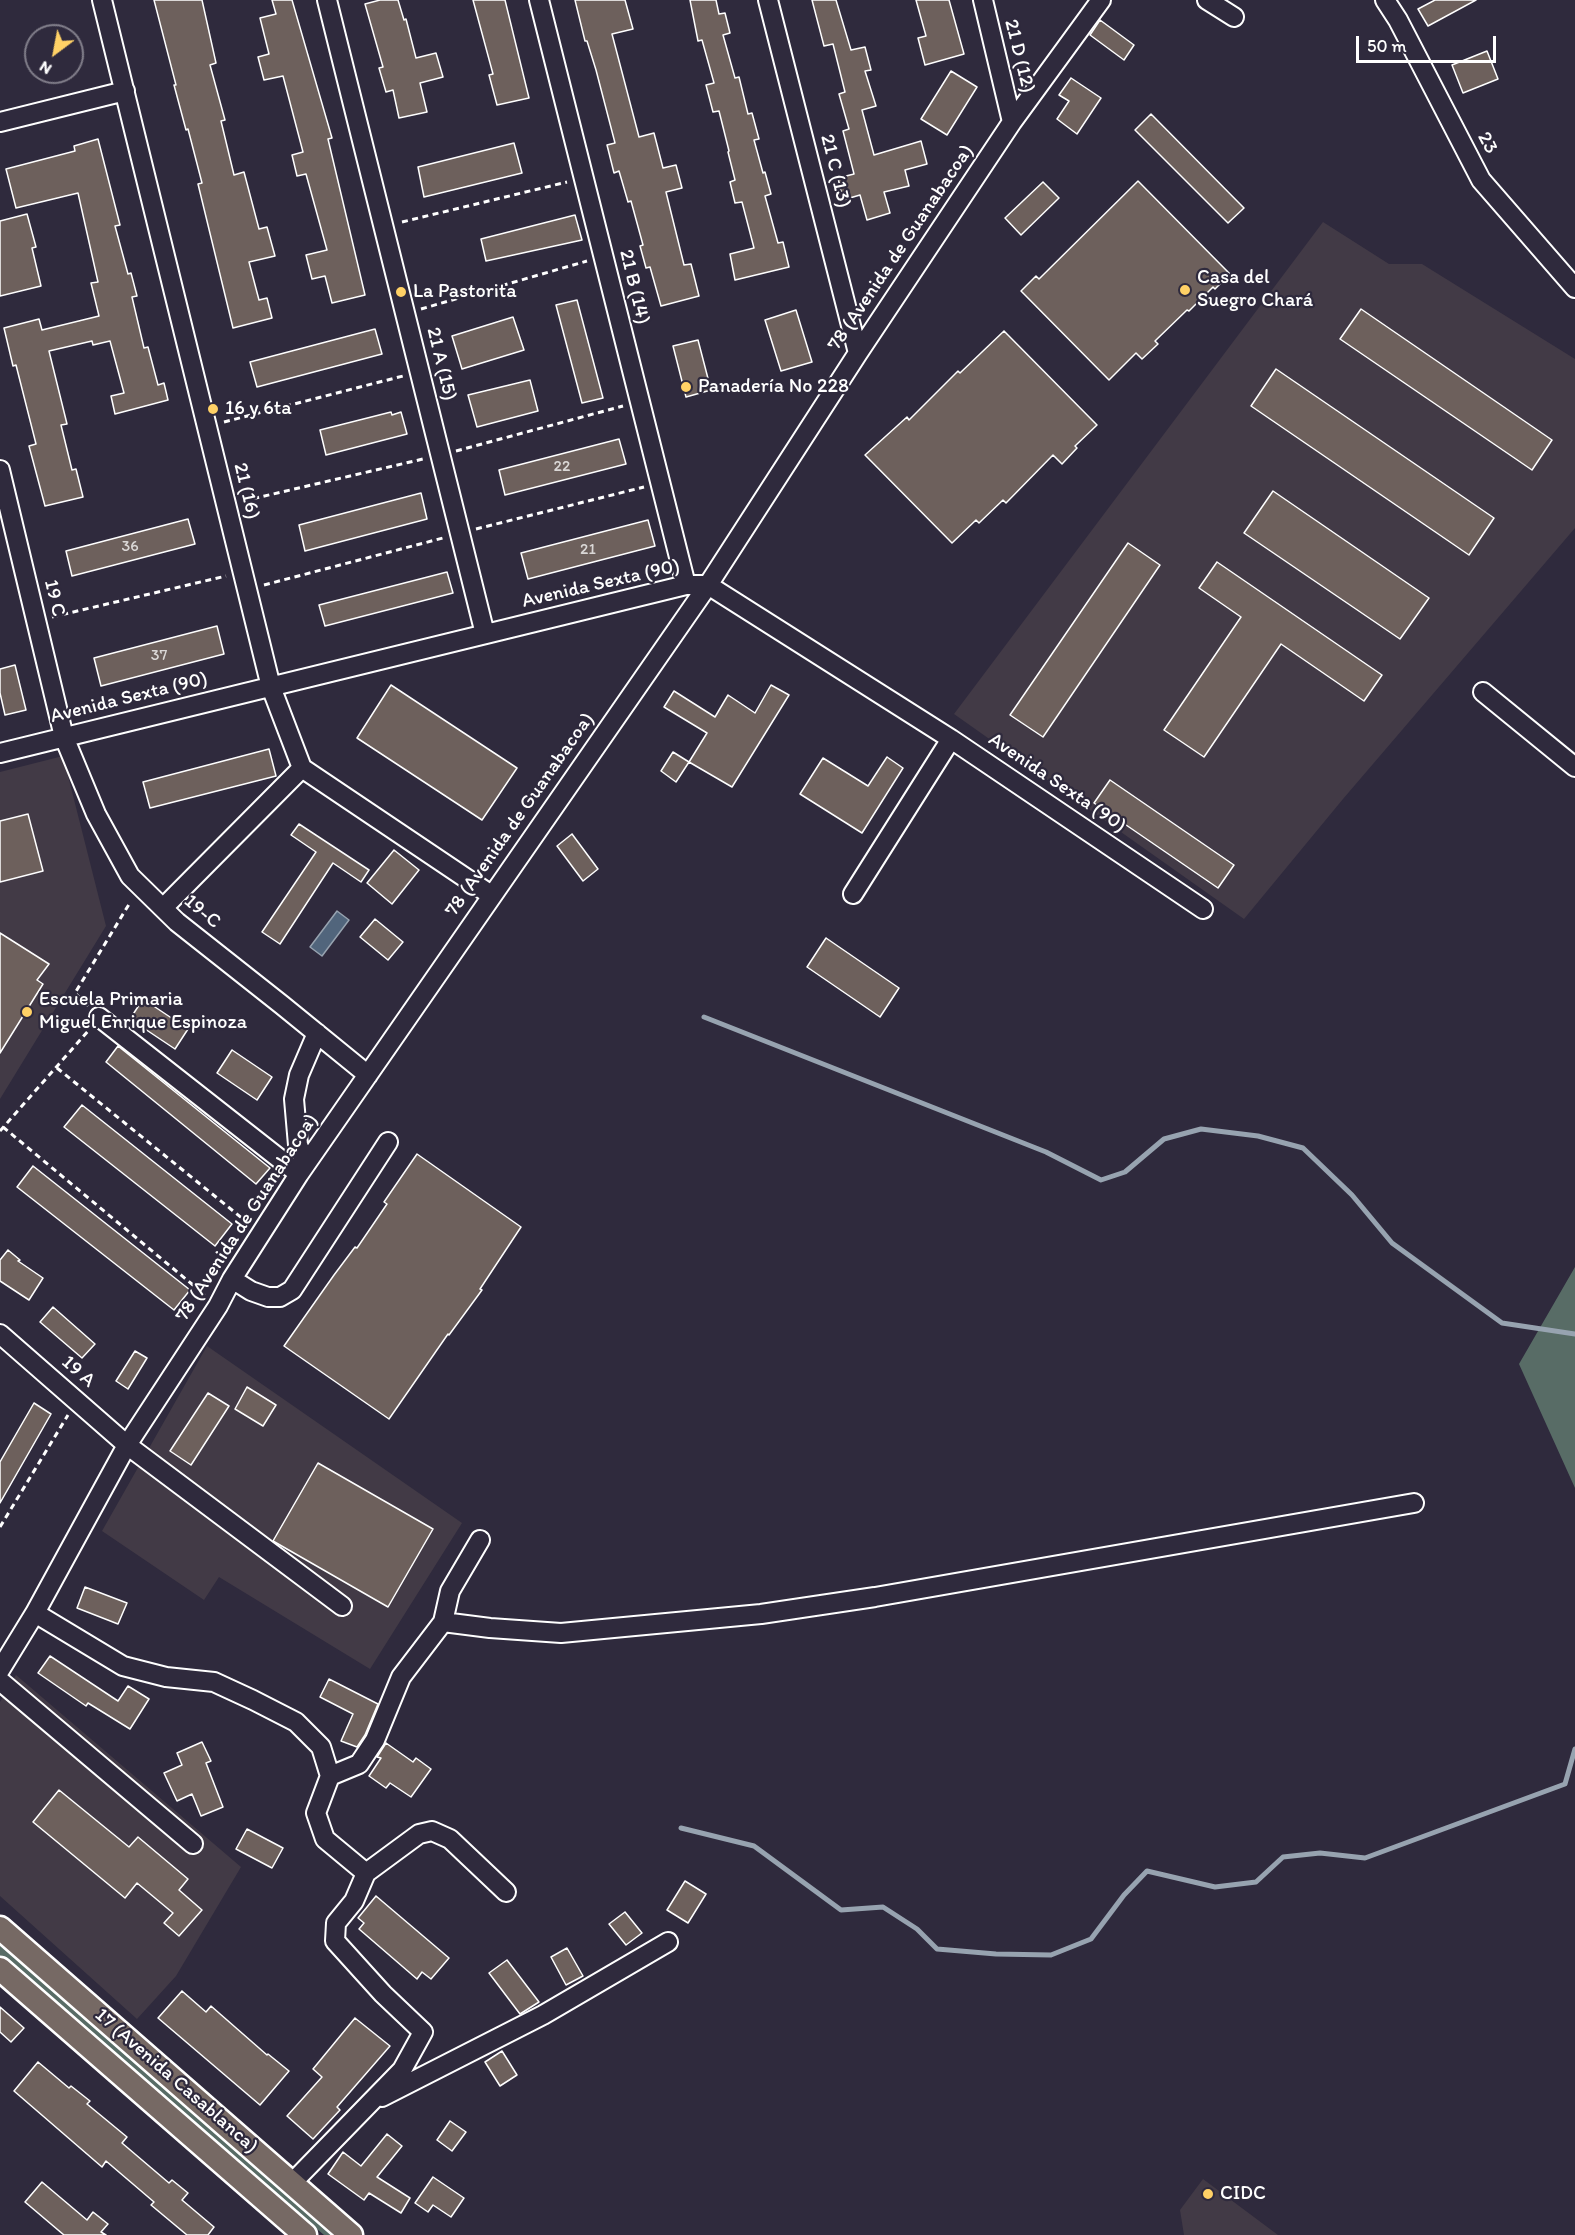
<!DOCTYPE html>
<meta charset="utf-8">
<style>
body{margin:0}
#map{position:relative;width:1575px;height:2235px;overflow:hidden;background:#2f2a3d;font-family:Itim,sans-serif}
canvas{display:block}
.north{position:absolute;left:24px;top:24px;width:60px;height:60px;box-sizing:border-box;background:#2f2a3d;border:2px solid #827f8b;border-radius:50%;rotate:212deg;font-size:16px;font-weight:700;line-height:24px;text-align:center;color:#fff}
.north::after{content:'';display:block;margin:auto;width:21px;height:27px;background:#ffd166;clip-path:polygon(50% 0,100% 100%,50% 72%,0 100%)}
.scale{position:absolute;left:1356px;top:36px;width:140px;height:27px;box-sizing:border-box;border:3px solid #fff;border-top:0;padding-left:8px;font-size:18px;line-height:21px;white-space:nowrap;color:#fff;-webkit-text-stroke:4px #2f2a3d;paint-order:stroke}
</style>
<div id="map">
<canvas width="1575" height="2235"></canvas>
<div class="north">N</div>
<div class="scale">50 m</div>
</div>
<script>
const context = document.querySelector('canvas').getContext('2d');
context.lineJoin = 'round';
function paint(path, color) {
  context.fillStyle = color;
  context.fill(path, 'evenodd');
}
function poly(rows) {
  const path = new Path2D();
  for (const r of rows) {
    path.moveTo(r[0], r[1]);
    for (let i = 2; i < r.length; i += 2) path.lineTo(r[i], r[i + 1]);
  }
  return path;
}
function stroke(path, color, width, dash) {
  context.strokeStyle = color;
  context.lineWidth = width;
  context.lineCap = dash ? 'butt' : 'round';
  context.setLineDash(dash || []);
  context.stroke(path);
}
function label(font, color, halo, rows, align = 'center') {
  context.font = font + ' Itim,sans-serif';
  context.lineWidth = 4.5;
  context.setLineDash([]);
  context.textBaseline = 'middle';
  context.strokeStyle = halo;
  context.fillStyle = color;
  for (const [text, x, y, turn = 0] of rows) {
    context.save();
    context.translate(x, y);
    context.rotate((+turn || 0) * Math.PI / 180);
    context.textAlign = isNaN(turn) ? turn : align;
    if (halo) context.strokeText(text, 0, 0);
    context.fillText(text, 0, 0);
    context.restore();
  }
}
const built = poly([
 [1323,222,1389,264,1422,264,1575,359,1575,528,1343,799,1244,919,954,714],
 [63,756,106,926,0,1099,0,772],
 [207,1346,462,1523,370,1669,219,1577,204,1600,102,1531],
 [16,1675,241,1867,176,1976,137,2019,0,1896,0,1702],
 [1203,2179,1278,2235,1279,2235,1184,2235,1180,2210]
]);
const green = poly([
 [1575,1267,1575,1488,1519,1364],
 [0,1944,339,2235,324,2235,0,1957]
]);
const water = poly([
 [337,911,349,920,322,956,310,947,337,911]
]);
const stream = poly([
 [704,1017,1046,1152,1101,1180,1125,1172,1164,1139,1201,1129,1258,1136,1303,1148,1352,1195,1392,1243,1502,1323,1575,1334],
 [681,1828,754,1846,841,1910,883,1907,917,1929,937,1949,996,1954,1051,1955,1091,1939,1124,1895,1147,1871,1215,1887,1256,1882,1283,1857,1320,1853,1365,1858,1565,1784,1575,1749]
]);
const building = poly([
 [154,0,202,0,216,63,210,65,225,120,221,121,234,175,244,172,259,229,267,227,275,256,249,262,259,300,267,298,272,318,233,328,198,184,202,183,188,129,186,130,174,85,176,85,154,0],
 [272,0,292,0,332,138,328,139,365,295,332,303,325,276,312,279,306,255,327,250,306,174,297,176,292,155,303,152,283,76,264,80,258,57,269,54,260,18,276,14,272,0],
 [380,0,398,0,404,20,406,19,416,58,436,53,443,77,420,83,427,112,399,118,393,90,386,92,379,68,383,67,365,4,380,0],
 [473,0,505,0,529,98,497,105,489,75,493,74,473,0],
 [575,0,625,0,633,29,612,34,639,137,654,133,663,168,676,165,682,188,666,192,684,265,691,264,699,296,661,306,650,267,646,268,640,246,643,245,631,201,628,202,619,171,614,173,607,145,615,143,596,70,587,41,585,41,575,0],
 [690,0,716,0,719,14,725,13,730,33,723,35,735,78,739,77,748,114,752,113,759,139,754,140,763,173,765,172,771,194,765,196,778,243,783,242,789,267,735,280,730,254,754,248,742,202,735,203,730,182,735,180,728,152,729,151,719,111,713,112,706,85,714,83,702,40,698,41,690,0],
 [812,0,836,0,851,50,865,47,871,70,865,71,876,106,862,110,874,155,921,141,927,164,905,170,909,186,884,192,890,213,867,220,860,195,843,200,838,178,854,174,843,131,849,129,839,94,845,92,833,44,824,46,812,0],
 [916,0,949,0,964,54,925,65,918,38,926,36,916,0],
 [1435,0,1476,0,1428,26,1418,9,1435,0],
 [1100,20,1134,45,1124,60,1090,35,1100,20],
 [1487,51,1498,79,1463,93,1452,65,1487,51],
 [951,71,977,87,947,135,921,119,951,71],
 [1071,78,1101,98,1077,134,1057,119,1069,101,1059,95,1071,78],
 [1151,114,1244,208,1228,223,1135,130,1151,114],
 [98,139,120,225,115,226,128,274,131,273,137,296,132,297,144,348,148,347,158,385,164,383,168,400,115,414,111,396,124,393,110,341,93,345,92,341,49,351,67,424,61,425,72,470,76,469,83,497,45,506,29,446,36,444,16,365,13,366,4,328,39,319,42,330,99,316,91,283,98,282,78,193,16,208,6,169,75,151,74,146,98,139],
 [514,143,522,173,424,197,418,167,514,143],
 [1138,181,1230,274,1215,289,1213,287,1189,311,1187,310,1155,341,1158,344,1142,359,1136,353,1109,380,1021,291,1036,276,1039,279,1138,181],
 [1043,182,1059,198,1021,235,1005,218,1043,182],
 [27,214,36,247,32,248,41,286,0,296,0,221,27,214],
 [575,215,582,240,486,261,481,239,575,215],
 [577,300,603,398,582,403,556,305,577,300],
 [1361,309,1552,440,1532,470,1340,339,1361,309],
 [796,310,812,362,781,371,765,320,796,310],
 [513,317,524,350,462,369,452,336,513,317],
 [375,329,382,354,257,387,250,362,375,329],
 [1004,331,1097,425,1075,446,1077,448,1062,464,1053,455,1006,503,1003,500,979,523,976,520,952,543,865,455,907,417,909,420,958,371,960,373,1004,331],
 [698,340,711,390,686,397,673,346,698,340],
 [1276,369,1494,518,1469,555,1251,406,1276,369],
 [530,380,538,411,477,427,468,395,530,380],
 [391,412,392,415,401,412,407,434,326,455,320,430,391,412],
 [619,439,626,464,505,495,499,470,619,439],
 [1273,491,1429,598,1400,639,1244,533,1273,491],
 [421,493,427,519,305,551,299,525,421,493],
 [188,519,195,544,72,576,66,551,188,519],
 [648,520,655,546,528,579,521,553,648,520],
 [1128,543,1160,565,1043,737,1010,715,1128,543],
 [1217,562,1382,675,1364,701,1281,644,1204,757,1164,730,1241,617,1199,588,1217,562],
 [447,572,453,593,325,626,319,605,447,572],
 [217,626,224,654,101,686,94,658,217,626],
 [15,665,26,710,5,715,0,693,0,669,15,665],
 [391,685,517,768,482,820,357,738,391,685],
 [771,685,789,695,732,787,689,762,707,733,664,707,674,691,715,717,728,695,755,713,771,685],
 [269,749,276,776,150,808,143,782,269,749],
 [673,752,689,762,676,782,661,771,673,752],
 [887,757,903,768,862,833,800,794,823,758,868,786,887,757],
 [1110,780,1234,865,1218,888,1094,803,1110,780],
 [28,814,43,871,0,882,0,821,28,814],
 [299,824,369,870,361,882,333,863,280,944,262,932,316,852,291,835,299,824],
 [572,834,598,869,583,881,557,846,572,834],
 [394,850,419,870,392,904,367,883,394,850],
 [375,919,403,942,388,960,360,937,375,919],
 [0,933,49,964,37,980,43,984,0,1053,0,933],
 [826,938,899,988,880,1017,807,967,826,938],
 [143,999,188,1029,175,1049,130,1019,143,999],
 [118,1046,270,1168,256,1184,106,1062,118,1046],
 [232,1050,272,1077,257,1100,217,1073,232,1050],
 [82,1105,232,1224,215,1246,64,1127,82,1105],
 [417,1154,521,1227,480,1289,482,1290,449,1335,448,1334,389,1419,284,1346,334,1275,355,1247,357,1248,387,1204,384,1202,417,1154],
 [33,1166,190,1290,174,1310,17,1187,33,1166],
 [8,1250,20,1260,18,1261,43,1278,29,1300,0,1281,0,1260,8,1250],
 [53,1307,95,1344,82,1358,40,1322,53,1307],
 [135,1351,147,1358,128,1389,116,1381,135,1351],
 [247,1387,276,1405,263,1426,235,1409,247,1387],
 [208,1393,229,1406,191,1465,170,1451,208,1393],
 [34,1403,51,1414,0,1503,0,1462,34,1403],
 [318,1463,433,1529,388,1607,273,1541,318,1463],
 [85,1587,127,1603,118,1624,77,1608,85,1587],
 [50,1656,118,1701,128,1686,149,1699,130,1729,88,1703,86,1706,38,1673,50,1656],
 [329,1679,378,1704,365,1735,357,1747,341,1741,353,1714,320,1697,329,1679],
 [202,1742,211,1761,206,1763,223,1807,201,1816,192,1794,177,1801,164,1773,182,1765,177,1753,202,1742],
 [386,1743,413,1762,416,1758,431,1769,411,1797,390,1783,386,1788,369,1776,381,1758,377,1757,386,1743],
 [59,1790,129,1847,138,1837,188,1879,179,1890,202,1910,179,1936,164,1923,173,1913,137,1883,125,1898,33,1822,59,1790],
 [247,1829,283,1848,272,1868,236,1849,247,1829],
 [685,1881,706,1894,688,1923,667,1910,685,1881],
 [376,1896,449,1958,431,1979,422,1972,417,1979,359,1929,364,1923,358,1918,376,1896],
 [625,1912,642,1933,626,1945,609,1924,625,1912],
 [567,1948,583,1976,566,1985,551,1957,567,1948],
 [507,1960,539,2002,520,2014,489,1973,507,1960],
 [182,1991,206,2012,211,2006,267,2055,268,2054,289,2071,260,2105,158,2018,182,1991],
 [0,2007,24,2028,11,2042,0,2032,0,2007],
 [355,2018,390,2046,337,2107,340,2110,313,2139,287,2116,322,2077,313,2069,355,2018],
 [502,2051,517,2075,500,2086,485,2062,502,2051],
 [38,2062,69,2088,71,2086,90,2101,87,2104,127,2137,122,2143,169,2183,172,2180,188,2193,182,2200,214,2227,208,2235,187,2235,151,2205,154,2202,106,2161,102,2167,14,2091,38,2062],
 [450,2121,466,2132,452,2151,437,2140,450,2121],
 [387,2134,402,2146,377,2177,410,2198,401,2213,369,2193,364,2200,328,2174,343,2152,361,2166,387,2134],
 [433,2177,464,2198,451,2217,433,2205,428,2212,415,2203,433,2177],
 [42,2182,87,2220,93,2212,108,2224,101,2232,106,2235,64,2235,25,2202,42,2182]
]);
const path = poly([
 [402,222,567,182],
 [421,309,587,261],
 [224,422,403,376],
 [456,451,623,406],
 [243,501,423,459],
 [476,529,644,487],
 [264,585,443,538],
 [52,617,226,576],
 [88,1006,75,993,131,901],
 [57,1068,248,1223],
 [3,1127,205,1295],
 [0,1131,88,1031],
 [0,1527,68,1415]
]);
const minor = poly([
 [102,0,271,687,302,768,491,895],
 [327,0,485,634],
 [539,0,686,585],
 [768,0,858,353],
 [983,0,1012,122],
 [1207,0,1234,17],
 [1385,0,1398,20,1481,180,1575,288],
 [0,122,125,91],
 [0,470,64,737,96,814,130,876,177,922,282,1005,368,1075],
 [1483,692,1575,767],
 [0,753,686,585,708,585,951,739,1203,909],
 [853,894,951,739],
 [163,908,302,768],
 [99,1017,299,1174],
 [306,1164,298,1145,294,1099,299,1075,317,1033],
 [232,1279,251,1291,268,1297,280,1297,292,1290,388,1142],
 [0,1334,127,1445,342,1606],
 [35,1613,123,1666,166,1677,214,1682,253,1700,296,1722,321,1747,330,1776,316,1813,325,1839,366,1873,354,1901,336,1923,335,1941,383,1994,423,2032,402,2070,292,2183],
 [443,1622,490,1628,561,1633,761,1614,875,1597,1414,1503],
 [0,1670,35,1613,127,1445,218,1306,232,1279,299,1174,708,585,858,353,1012,122,1101,0],
 [0,1681,193,1844],
 [330,1776,359,1764,375,1740,401,1677,443,1622,450,1591,480,1540],
 [366,1873,419,1834,432,1831,450,1839,506,1892],
 [382,2097,543,2015,668,1942]
]);
const major = poly([
 [0,1928,351,2235],
 [0,1969,305,2235]
]);
const markers = [
 [1185,290,6,"#ffd166"],
 [401,292,6,"#ffd166"],
 [686,387,6,"#ffd166"],
 [213,409,6,"#ffd166"],
 [27,1012,6,"#ffd166"],
 [1208,2194,6,"#ffd166"]
];
const numberNames = [
 ["22",562,467],
 ["36",130,547],
 ["21",588,550],
 ["37",159,656]
];
const streetNames = [
 ["21 D (12)",1019,56,76],
 ["23",1487,143,62],
 ["21 C (13)",835,171,76],
 ["78 (Avenida de Guanabacoa)",901,248,-56],
 ["21 B (14)",634,287,76],
 ["21 A (15)",441,364,76],
 ["21 (16)",246,491,76],
 ["Avenida Sexta (90)",601,584,-13],
 ["19 C",54,598,76],
 ["Avenida Sexta (90)",129,698,-14],
 ["Avenida Sexta (90)",1057,783,34],
 ["78 (Avenida de Guanabacoa)",520,815,-55],
 ["19-C",202,912,40],
 ["78 (Avenida de Guanabacoa)",247,1218,-57],
 ["19 A",78,1372,41],
 ["17 (Avenida Casablanca)",176,2081,41]
];
const poiNames = [
 ["Casa del",1197,278],
 ["Suegro Chará",1197,301],
 ["La Pastorita",413,292],
 ["Panadería No 228",698,387],
 ["16 y 6ta",225,409],
 ["Escuela Primaria",39,1000],
 ["Miguel Enrique Espinoza",39,1023],
 ["CIDC",1220,2194]
];
paint(built, '#423a46');
paint(green, '#586c66');
paint(water, '#51657c');
stroke(water, '#97a3b0', 1.5);
stroke(stream, '#97a3b0', 5);
paint(building, '#6d605c');
stroke(building, '#fff', 1.5);
stroke(minor, '#fff', 22);
stroke(major, '#fff', 27);
stroke(path, '#fff', 3, [6, 4.5]);
stroke(minor, '#2f2a3d', 18);
stroke(major, '#766964', 22);
for (const [x, y, r, color] of markers) {
  const dot = new Path2D();
  dot.arc(x, y, r, 0, 2 * Math.PI);
  context.fillStyle = color;
  context.fill(dot);
  stroke(dot, '#2f2a3d', 2);
}
label('16px', '#dad7d6', null, numberNames);
label('20px', '#fff', '#2f2a3d', streetNames);
label('20px', '#fff', '#2f2a3d', poiNames, 'left');
</script>
